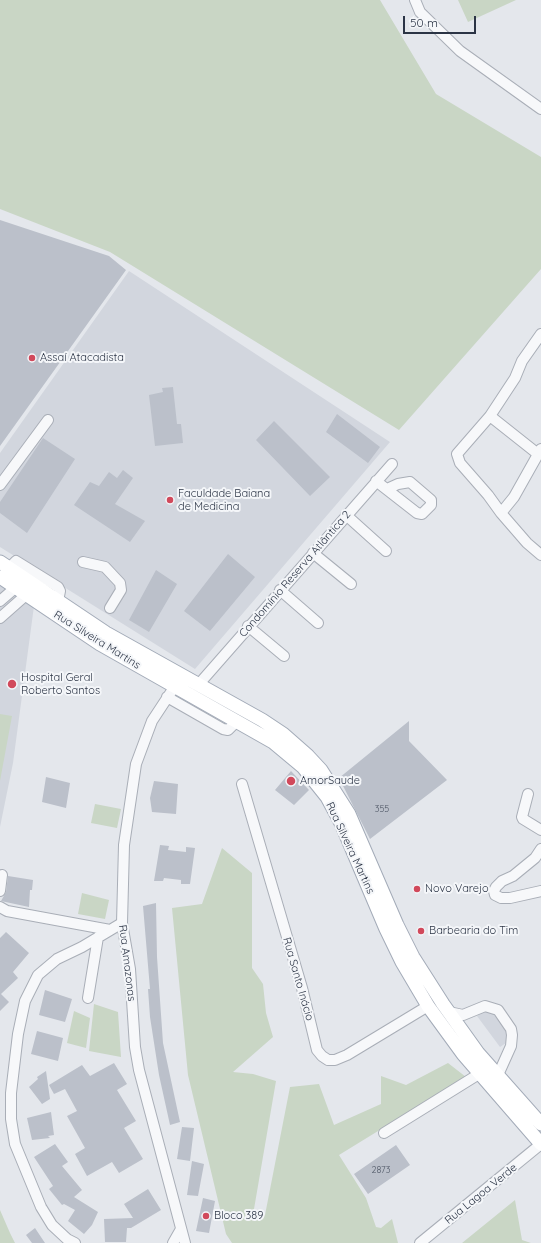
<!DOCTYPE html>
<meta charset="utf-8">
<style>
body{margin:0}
#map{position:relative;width:541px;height:1243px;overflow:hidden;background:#e4e7ec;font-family:Quicksand,sans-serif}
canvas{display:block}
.scale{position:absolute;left:403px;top:16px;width:73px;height:18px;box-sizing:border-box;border:2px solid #2b3445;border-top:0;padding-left:5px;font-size:12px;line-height:14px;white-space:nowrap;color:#2b3445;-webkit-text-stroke:3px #f4f6f9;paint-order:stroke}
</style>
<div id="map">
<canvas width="541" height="1243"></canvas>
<div class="scale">50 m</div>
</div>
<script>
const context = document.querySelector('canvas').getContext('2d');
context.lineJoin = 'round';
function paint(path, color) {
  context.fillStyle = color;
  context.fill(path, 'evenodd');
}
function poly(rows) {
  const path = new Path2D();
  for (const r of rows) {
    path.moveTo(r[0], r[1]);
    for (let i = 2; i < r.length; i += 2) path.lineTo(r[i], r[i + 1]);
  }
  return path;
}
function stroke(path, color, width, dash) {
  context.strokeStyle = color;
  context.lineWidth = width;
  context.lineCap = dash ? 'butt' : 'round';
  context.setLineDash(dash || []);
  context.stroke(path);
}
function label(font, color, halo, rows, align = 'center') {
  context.font = font + ' Quicksand,sans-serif';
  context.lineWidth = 4;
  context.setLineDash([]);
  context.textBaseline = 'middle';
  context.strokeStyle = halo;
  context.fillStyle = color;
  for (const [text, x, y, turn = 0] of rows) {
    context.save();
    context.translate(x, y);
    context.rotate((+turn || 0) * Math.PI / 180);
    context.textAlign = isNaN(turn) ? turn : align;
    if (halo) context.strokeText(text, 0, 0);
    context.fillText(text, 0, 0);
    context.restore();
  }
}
const built = poly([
 [129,271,390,442,195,669,0,547,0,453],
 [0,583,34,606,13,763,0,827],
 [489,1008,512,1039,500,1047,477,1016]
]);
const green = poly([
 [0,0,380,0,436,94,541,157,541,269,399,430,110,252,0,209],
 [458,0,516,0,468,22],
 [0,714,12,716,0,781],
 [95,804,121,809,117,828,91,823],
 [222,848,252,873,252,968,263,984,266,1013,273,1037,233,1072,253,1074,276,1081,254,1209,265,1215,290,1087,319,1084,334,1125,381,1104,381,1076,406,1085,448,1063,466,1077,339,1155,366,1198,376,1227,381,1228,392,1219,398,1243,232,1243,226,1234,188,1075,172,908,202,904],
 [82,893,109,900,105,919,78,914],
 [94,1004,118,1012,121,1057,89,1051],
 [74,1011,90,1018,86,1048,67,1043],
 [515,1200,522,1240,531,1243,462,1243],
 [0,1210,10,1233,15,1243,0,1243]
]);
const building = poly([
 [0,220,109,256,126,270,0,446],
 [173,387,177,424,181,424,183,443,155,446,149,395,163,392,162,388],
 [337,414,380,447,368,463,326,432],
 [274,421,330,477,310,496,256,440],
 [43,438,75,459,27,533,0,513,0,502],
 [123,470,133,478,115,504,145,521,130,542,74,505,90,482,99,486,109,472,117,478],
 [228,554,255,577,210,631,184,611],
 [156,570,177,584,149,632,129,620],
 [409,721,409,741,447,780,370,839,339,778],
 [291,771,309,790,294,805,275,790],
 [46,777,70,783,66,808,42,802],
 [154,781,178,784,176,814,152,812,150,798],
 [160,845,169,846,168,850,186,852,186,847,195,848,190,884,181,884,181,880,164,878,163,881,154,881],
 [8,876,33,880,32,890,30,890,29,907,1,901,6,892],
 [156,903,157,957,163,1043,180,1122,170,1125,159,1075,150,1017,148,989,150,989,143,906],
 [6,932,29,953,13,972,18,978,1,994,9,1002,0,1011,0,938],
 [45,990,72,999,65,1022,39,1015],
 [37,1031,63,1038,58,1061,31,1054],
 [114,1063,127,1084,117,1090,136,1121,124,1128,143,1159,119,1173,112,1162,87,1176,75,1154,85,1148,67,1116,77,1111,65,1089,54,1094,49,1085,82,1065,90,1076],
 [46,1071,50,1099,42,1104,29,1087,38,1079,37,1077],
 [51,1112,54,1135,48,1136,50,1138,32,1140,27,1118],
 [182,1127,194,1128,190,1161,177,1159],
 [55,1144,68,1162,62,1166,82,1190,74,1197,98,1212,92,1225,84,1234,68,1221,75,1210,64,1204,62,1205,49,1189,53,1186,34,1157],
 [396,1145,410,1165,368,1194,354,1174],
 [192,1161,204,1164,198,1196,187,1195],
 [148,1189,161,1210,131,1228,127,1228,126,1242,105,1242,104,1219,133,1218,124,1204],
 [203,1198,215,1201,209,1233,196,1231],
 [35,1228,45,1243,32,1243,26,1235]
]);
const minor = poly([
 [415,0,420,12,460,51,541,109],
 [541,334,522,361,515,378,490,416,457,454,460,463,488,495,501,513,527,543,541,555],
 [490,416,538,454],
 [376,481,417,513,422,514,431,505,431,500,410,482,398,484,387,489],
 [0,485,48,420],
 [501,513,514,497,541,449],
 [346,515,386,551],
 [313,553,351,584],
 [83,562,105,567,120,583,121,590,110,608],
 [9,568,16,561,58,587,60,591,58,601],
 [280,590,318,623],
 [0,601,15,588],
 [0,618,26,595,28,590],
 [248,626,284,656],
 [199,684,392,464],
 [175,686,152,721,136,764,124,845,122,923,130,969,135,1047,139,1070,185,1243],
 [167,697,223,729,228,730,237,721],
 [242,784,302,988,317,1050,322,1056,328,1060,335,1060,347,1055,428,1006],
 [528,794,522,817,523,819,541,830],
 [541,849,535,858,513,876,502,881,496,887,494,891,495,895,501,898,510,898,541,891],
 [0,891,2,875],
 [0,907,7,911,110,930],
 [88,998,98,937],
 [449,1012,463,1015,485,1006,498,1010,511,1029,512,1035,511,1046,498,1075],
 [384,1133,479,1074],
 [75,1243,67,1239,52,1225,41,1207,15,1144,11,1119,11,1093,18,1034,25,1001,38,975,57,959,82,947,122,923],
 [173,1243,181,1229],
 [420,1243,541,1144]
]);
const major = poly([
 [0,562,106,633,262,720,283,734,308,756,321,770,349,814,397,925,413,957,443,1004,478,1053,541,1124],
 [0,577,100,644,273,742,303,767,327,797,341,823,386,929,402,962,428,1006,463,1054,541,1144]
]);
const markers = [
 [32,358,4,"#d1495b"],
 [170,500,4,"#d1495b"],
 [12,684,5,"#d1495b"],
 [291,781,5,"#d1495b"],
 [417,889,4,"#d1495b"],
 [421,931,4,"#d1495b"],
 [206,1216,4,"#d1495b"]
];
const numberNames = [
 ["355",382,809],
 ["2873",381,1170]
];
const poiNames = [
 ["Assaí Atacadista",40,358],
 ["Faculdade Baiana",178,494],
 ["de Medicina",178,507],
 ["Hospital Geral",21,678],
 ["Roberto Santos",21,691],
 ["AmorSaude",300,781],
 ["Novo Varejo",425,889],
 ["Barbearia do Tim",429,931],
 ["Bloco 389",214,1216]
];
const streetNames = [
 ["Condomínio Reserva Atlântica 2",295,574,-49],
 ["Rua Silveira Martins",97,640,32],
 ["Rua Silveira Martins",350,848,65],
 ["Rua Amazonas",127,963,83],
 ["Rua Santo Inácio",298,979,74],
 ["Rua Lagoa Verde",481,1194,-39]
];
paint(built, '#d2d6de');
paint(green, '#c9d6c5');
paint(building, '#bbc0ca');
stroke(minor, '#a9aeb7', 12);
stroke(major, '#a3abb8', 15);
stroke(minor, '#f7f8fa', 10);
stroke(major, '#fff', 13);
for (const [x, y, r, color] of markers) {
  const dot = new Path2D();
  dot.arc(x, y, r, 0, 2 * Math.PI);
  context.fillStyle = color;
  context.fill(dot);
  stroke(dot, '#f4f6f9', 1.5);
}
label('9px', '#4f5766', null, numberNames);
label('11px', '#2b3445', '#f4f6f9', poiNames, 'left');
label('11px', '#2b3445', '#f4f6f9', streetNames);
</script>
